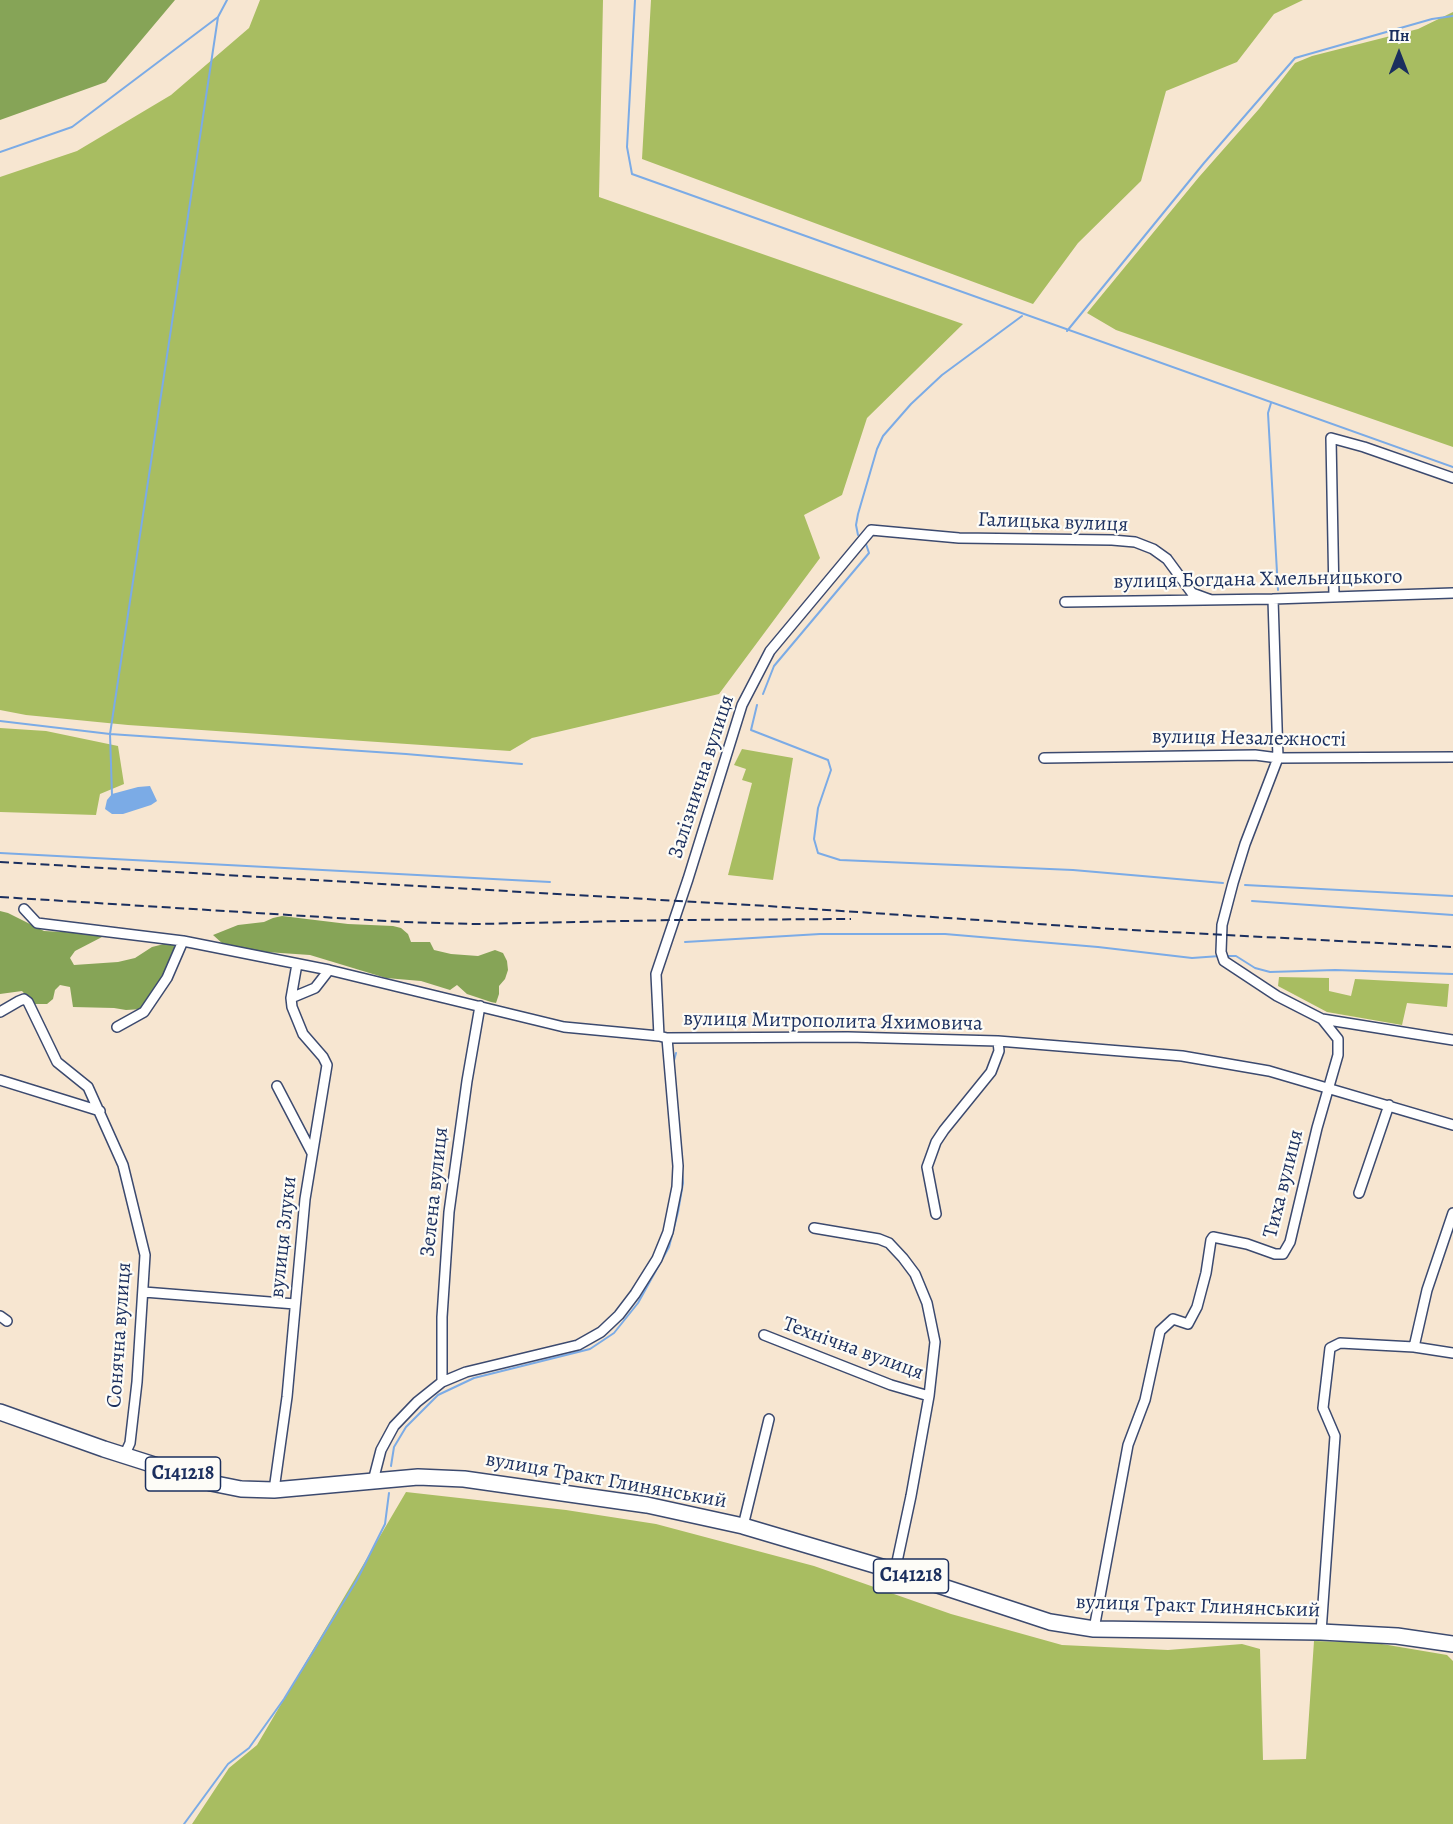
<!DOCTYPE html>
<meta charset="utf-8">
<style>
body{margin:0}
#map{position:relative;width:1453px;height:1824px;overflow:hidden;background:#f7e6d1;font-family:Alegreya,serif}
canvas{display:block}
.north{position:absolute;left:1369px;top:24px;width:60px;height:60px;-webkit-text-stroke:4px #fdfcf7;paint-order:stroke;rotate:0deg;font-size:16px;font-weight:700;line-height:24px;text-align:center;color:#1b2f5e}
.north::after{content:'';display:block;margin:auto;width:21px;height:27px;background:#1b2f5e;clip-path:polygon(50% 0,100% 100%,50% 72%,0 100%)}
</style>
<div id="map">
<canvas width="1453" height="1824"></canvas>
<div class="north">Пн</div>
</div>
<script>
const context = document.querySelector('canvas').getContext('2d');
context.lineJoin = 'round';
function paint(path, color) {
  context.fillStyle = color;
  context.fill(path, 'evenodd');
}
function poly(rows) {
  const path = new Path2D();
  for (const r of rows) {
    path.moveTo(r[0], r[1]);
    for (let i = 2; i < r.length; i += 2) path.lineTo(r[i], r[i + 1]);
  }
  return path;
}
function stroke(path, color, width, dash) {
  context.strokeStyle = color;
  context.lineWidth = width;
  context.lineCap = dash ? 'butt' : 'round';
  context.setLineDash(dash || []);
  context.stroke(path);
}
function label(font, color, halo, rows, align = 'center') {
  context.font = font + ' Alegreya,serif';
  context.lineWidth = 4.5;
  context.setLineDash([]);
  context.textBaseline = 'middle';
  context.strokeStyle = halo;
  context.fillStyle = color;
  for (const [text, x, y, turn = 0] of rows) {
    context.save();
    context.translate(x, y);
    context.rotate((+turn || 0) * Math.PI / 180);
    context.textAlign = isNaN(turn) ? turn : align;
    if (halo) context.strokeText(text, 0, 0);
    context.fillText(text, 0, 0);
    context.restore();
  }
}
const green = poly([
 [260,0,603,0,599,197,963,324,867,418,842,495,804,515,820,558,719,694,532,738,510,751,128,725,26,715,0,710,0,177,77,151,171,95,249,28],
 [651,0,1303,0,1274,14,1237,62,1166,91,1141,181,1078,243,1033,304,642,159],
 [1453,12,1453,447,1116,330,1087,313,1199,177,1259,109,1295,63,1312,56,1418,29],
 [0,728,46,731,118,746,124,784,100,794,96,815,0,812],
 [742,749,793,758,773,880,728,875,752,783,742,780,746,769,734,765],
 [1279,977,1329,978,1329,991,1351,996,1355,979,1449,984,1447,1007,1407,1003,1402,1025,1327,1012,1278,986],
 [406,1492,566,1510,656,1524,814,1566,951,1614,1062,1645,1168,1650,1242,1644,1260,1649,1263,1760,1306,1759,1314,1641,1376,1643,1447,1655,1453,1661,1453,1824,192,1824,229,1768,257,1745]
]);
const forest = poly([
 [0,0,175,0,106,82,0,120],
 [0,911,8,913,44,931,101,934,102,937,75,951,70,958,74,965,118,962,135,958,152,947,164,944,179,945,170,968,142,1009,126,1010,114,1008,73,1007,70,987,60,985,55,990,53,999,47,1004,34,1004,22,991,0,994],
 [282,916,348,924,393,926,401,928,408,934,411,942,430,942,434,950,451,954,478,956,495,950,503,953,507,961,508,970,505,979,499,986,499,994,496,1003,491,1002,467,994,457,985,450,990,421,981,386,978,310,955,266,952,231,946,223,944,213,935,238,925,264,922,273,918]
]);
const water = poly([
 [150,786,157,801,151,805,123,814,112,814,105,809,107,800,112,794,138,787]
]);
const stream = poly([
 [635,0,627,147,632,174,1453,467],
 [0,152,72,127,218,17,227,0],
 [1067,331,1204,163,1295,58,1432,19,1453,16],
 [1271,403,1268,413,1278,590],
 [858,535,856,525,858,514,877,449,883,436,911,404,942,375,1022,316],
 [763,694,774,666,869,553,866,544],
 [757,705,751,730,828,760,831,770,818,808,814,839,818,853,840,860,1073,870,1223,883],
 [0,721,110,734,406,754,522,764],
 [112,795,110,734,218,17],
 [0,853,550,882],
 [1245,885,1453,896],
 [1252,901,1453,915],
 [685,942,820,934,945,934,1098,947,1192,958,1220,956],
 [1226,956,1236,956,1255,968,1270,972,1335,970,1453,974],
 [673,1064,676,1053],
 [676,1097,682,1160],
 [391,1466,394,1447,406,1427,438,1395,474,1378,590,1349,614,1333,638,1303,669,1247,678,1212,683,1183,682,1171],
 [184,1824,228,1764,249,1748,284,1699,357,1580,385,1524,389,1493]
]);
const minor = poly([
 [1334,597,1331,438,1364,447,1453,478],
 [1211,600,1192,593,1167,559,1153,549,1135,542,1112,540,959,538,871,530,770,651,742,705,688,879,656,974,659,1036,667,1038,848,1037,998,1041,1182,1056,1269,1071,1453,1125],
 [1065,602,1273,599,1453,593],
 [1044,758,1255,755,1278,758,1453,757],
 [24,909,37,923,183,941,329,970,564,1027,659,1036],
 [291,998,297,964],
 [0,1012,19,1001,24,999,28,1002,57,1062,88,1087,123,1165,145,1255,137,1382,130,1443,124,1456],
 [1322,1019,1453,1040],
 [117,1027,144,1012,167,978,183,941],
 [0,1080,100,1111],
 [277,1086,312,1153],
 [1359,1193,1389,1105],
 [936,1214,927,1167,936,1142,944,1130,991,1072,999,1051,998,1041],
 [814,1228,879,1239,889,1243,903,1258,915,1274,927,1303,935,1342,929,1396,911,1496,895,1571],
 [144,1292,295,1304],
 [0,1316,7,1321],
 [764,1335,891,1385,929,1396],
 [1414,1347,1427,1290,1453,1213],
 [442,1382,442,1317,449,1212,467,1081,480,1006],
 [373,1481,381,1450,394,1426,417,1402,442,1382,466,1372,578,1345,601,1332,619,1315,635,1294,657,1259,668,1232,677,1187,678,1166,667,1038],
 [274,1490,287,1397,305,1199,327,1065,323,1057,303,1034,292,1007,291,998,315,988,329,970],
 [743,1526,769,1419],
 [1094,1629,1128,1445,1145,1400,1160,1331,1173,1319,1188,1324,1197,1307,1206,1273,1211,1240,1213,1237,1247,1244,1275,1254,1283,1254,1290,1242,1317,1128,1338,1055,1338,1039,1322,1019,1277,996,1224,961,1221,952,1222,925,1233,883,1245,844,1278,758,1273,599],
 [1321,1632,1335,1436,1323,1408,1330,1348,1340,1343,1414,1347,1453,1353]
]);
const primary = poly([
 [0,1412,104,1449,211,1483,241,1489,274,1490,418,1477,464,1479,647,1505,743,1526,895,1571,1050,1622,1094,1629,1321,1632,1397,1636,1453,1644]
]);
const rail = poly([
 [0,862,767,906,1113,929,1453,947],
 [0,897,402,922,476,924,675,920,851,919]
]);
const shields = [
 [183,1474,75],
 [911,1576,75]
];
const shieldNames = [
 ["С141218",183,1474],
 ["С141218",911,1576]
];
const streetNames = [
 ["Галицька вулиця",1053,523,2],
 ["вулиця Богдана Хмельницького",1258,580,-1],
 ["вулиця Незалежності",1249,739,1],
 ["Залізнична вулиця",702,777,-72],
 ["вулиця Митрополита Яхимовича",833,1022,1],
 ["Тиха вулиця",1284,1184,-76],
 ["Зелена вулиця",435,1192,-84],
 ["вулиця Злуки",284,1237,-84],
 ["Сонячна вулиця",120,1335,-86],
 ["Технічна вулиця",853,1349,20],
 ["вулиця Тракт Глинянський",606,1481,10],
 ["вулиця Тракт Глинянський",1198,1607,2]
];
paint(green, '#a8bd61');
paint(forest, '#86a457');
paint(water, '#7babe6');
stroke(stream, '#7babe6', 2);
stroke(minor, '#3c4a6f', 12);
stroke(primary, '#3c4a6f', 18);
stroke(minor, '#fff', 9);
stroke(primary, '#fff', 15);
stroke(rail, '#1b2f5e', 2, [9, 4.5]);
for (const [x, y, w] of shields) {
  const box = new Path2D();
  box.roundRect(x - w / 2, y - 17, w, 34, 4.5);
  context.fillStyle = '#fdfcf7';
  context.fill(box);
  stroke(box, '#1b2f5e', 1.5);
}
label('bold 20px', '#1b2f5e', null, shieldNames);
label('21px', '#1b2f5e', '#fdfcf7', streetNames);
</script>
